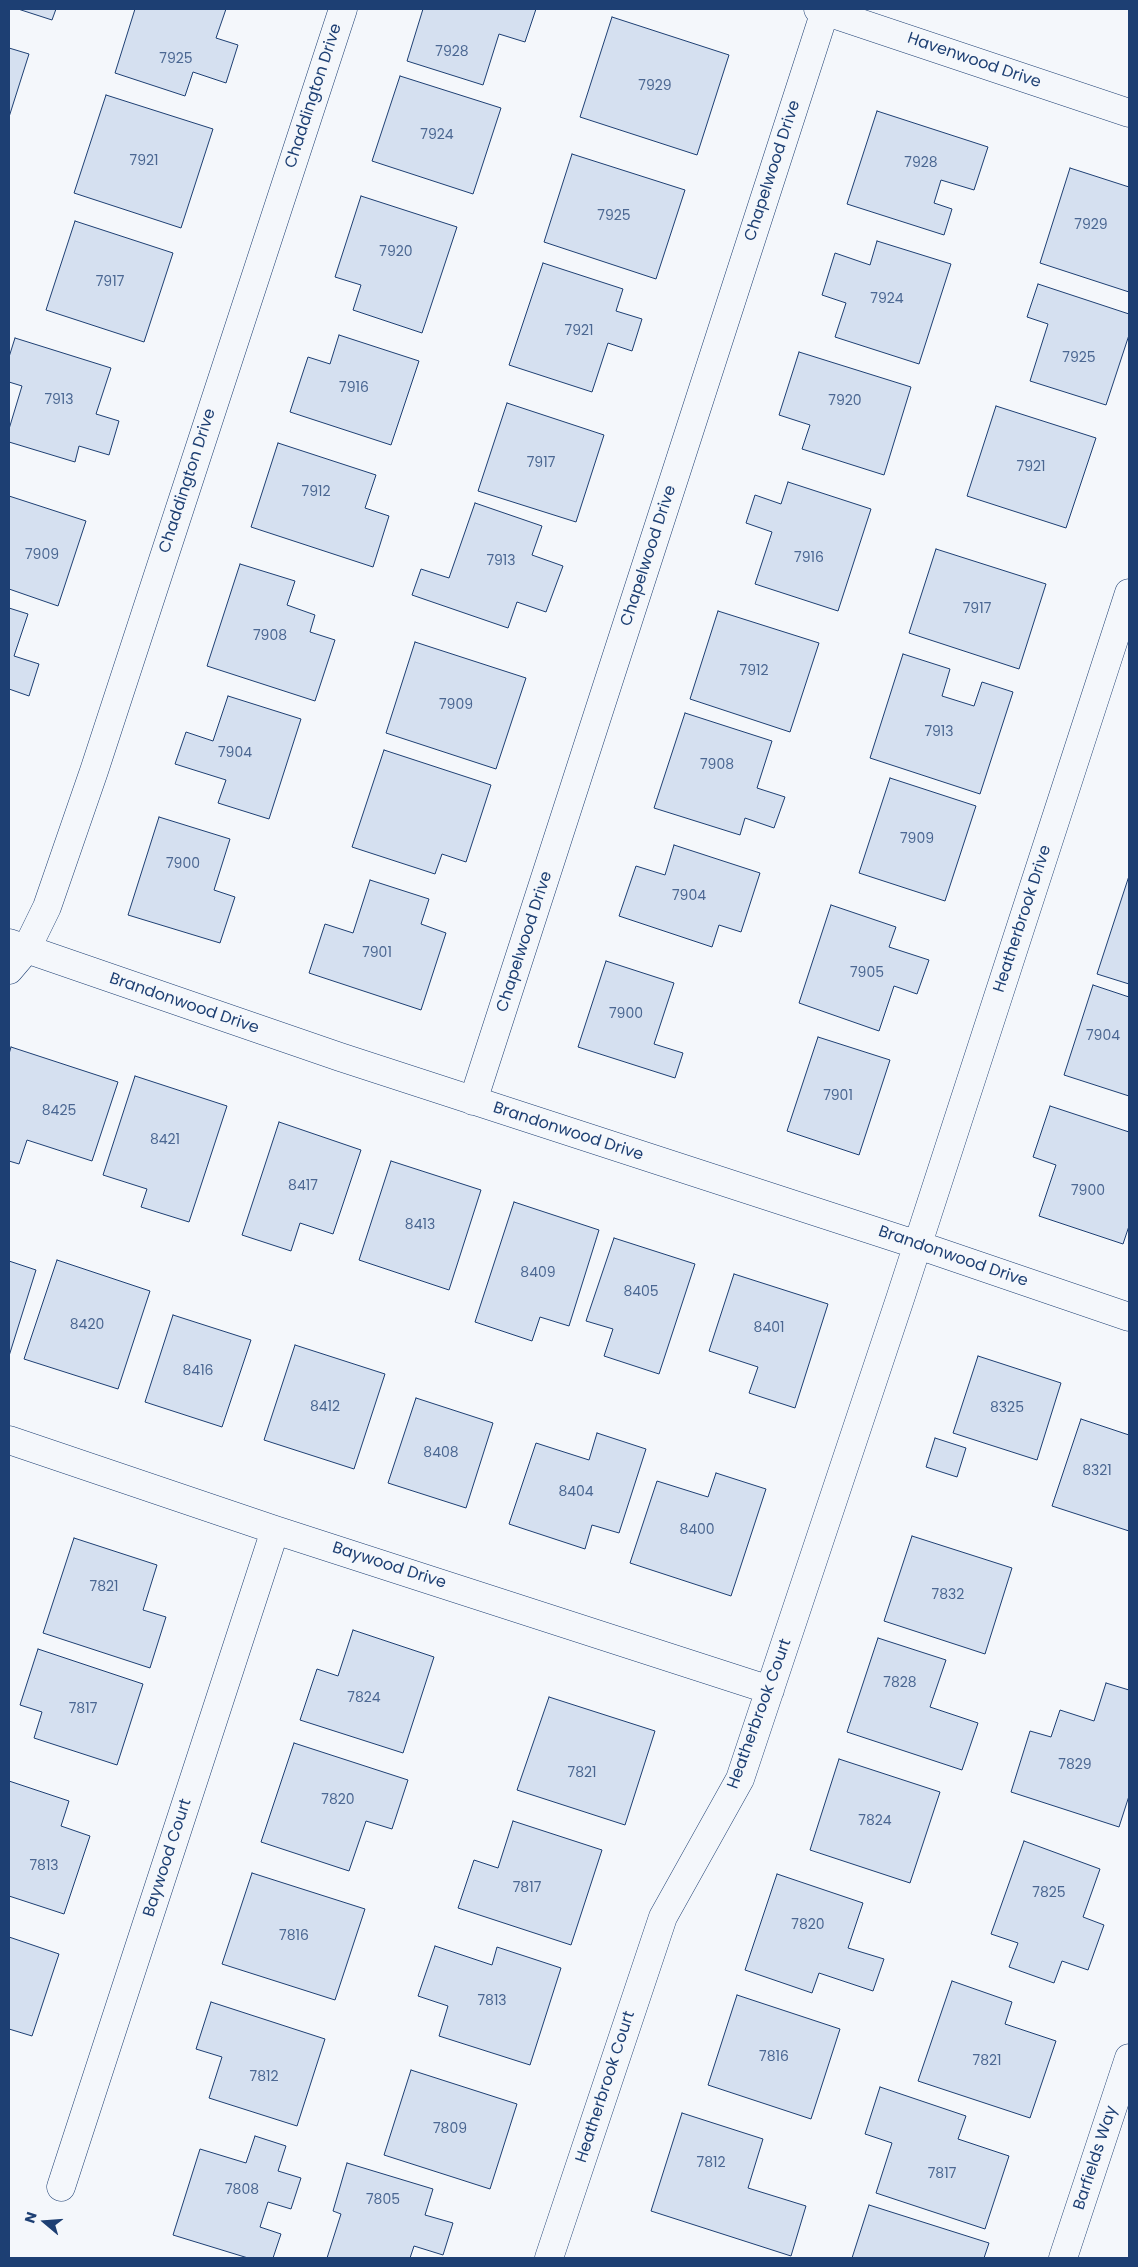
<!DOCTYPE html>
<style>
body{margin:0}
#map{position:relative;width:1138px;height:2267px;overflow:hidden;background:#f4f7fb;font-family:Poppins,sans-serif}
canvas{display:block}
.frame{position:absolute;inset:0;border:10px solid #1d3f73;pointer-events:none}
.north{position:absolute;left:20px;top:2197px;width:50px;height:50px;-webkit-text-stroke:4px #f4f7fb;paint-order:stroke;rotate:288deg;font-size:14px;font-weight:700;line-height:20px;text-align:center;color:#1d3f73}
.north::after{content:'';display:block;margin:auto;width:18px;height:22px;background:#1d3f73;clip-path:polygon(50% 0,100% 100%,50% 72%,0 100%)}
</style>
<div id="map">
<canvas width="1138" height="2267"></canvas>
<div class="frame"></div>
<div class="north">N</div>
</div>
<script>
const context = document.querySelector('canvas').getContext('2d');
context.lineJoin = 'round';
function paint(path, color) {
  context.fillStyle = color;
  context.fill(path, 'evenodd');
}
function poly(rows) {
  const path = new Path2D();
  for (const r of rows) {
    path.moveTo(r[0], r[1]);
    for (let i = 2; i < r.length; i += 2) path.lineTo(r[i], r[i + 1]);
  }
  return path;
}
function stroke(path, color, width, dash) {
  context.strokeStyle = color;
  context.lineWidth = width;
  context.lineCap = dash ? 'butt' : 'round';
  context.setLineDash(dash || []);
  context.stroke(path);
}
function label(font, color, halo, rows, align = 'center') {
  context.font = font + ' Poppins,sans-serif';
  context.lineWidth = 4;
  context.setLineDash([]);
  context.textBaseline = 'middle';
  context.strokeStyle = halo;
  context.fillStyle = color;
  for (const [text, x, y, turn = 0] of rows) {
    context.save();
    context.translate(x, y);
    context.rotate((+turn || 0) * Math.PI / 180);
    context.textAlign = isNaN(turn) ? turn : align;
    if (halo) context.strokeText(text, 0, 0);
    context.fillText(text, 0, 0);
    context.restore();
  }
}
const building = poly([
 [18,9,56,9,52,20,18,9],
 [135,9,226,9,216,38,238,45,226,83,193,72,185,96,115,73,135,9],
 [423,9,536,9,525,42,499,34,483,85,407,61,423,9],
 [612,17,729,55,697,155,580,117,612,17],
 [9,48,29,54,9,117,9,48],
 [400,76,501,108,473,194,372,161,400,76],
 [106,95,213,129,181,228,74,193,106,95],
 [877,111,988,147,974,190,941,180,934,203,952,209,944,235,847,204,877,111],
 [572,154,685,190,656,279,544,242,572,154],
 [1070,168,1129,187,1129,292,1040,263,1070,168],
 [361,196,457,227,422,333,353,310,361,285,335,277,361,196],
 [75,221,173,253,144,342,46,310,75,221],
 [877,241,951,264,919,364,835,337,846,303,822,295,835,253,870,265,877,241],
 [543,263,623,289,616,311,642,319,632,351,608,343,592,392,509,365,543,263],
 [1038,284,1129,314,1129,335,1106,405,1030,381,1048,324,1027,317,1038,284],
 [339,335,419,361,391,445,290,412,308,357,330,364,339,335],
 [15,338,111,368,96,414,119,421,109,455,79,446,75,462,9,442,9,429,22,386,9,382,9,357,15,338],
 [799,352,911,387,884,475,802,449,810,425,779,415,799,352],
 [507,403,604,435,576,522,478,491,507,403],
 [996,406,1096,438,1066,528,967,496,996,406],
 [278,443,376,475,365,508,389,516,373,567,251,527,278,443],
 [788,482,871,509,838,611,755,584,772,532,746,523,755,495,781,504,788,482],
 [9,496,86,521,58,606,9,589,9,496],
 [475,503,542,526,532,555,563,566,546,612,517,602,508,628,412,595,421,569,449,578,475,503],
 [936,549,1046,584,1019,669,909,633,936,549],
 [240,564,295,581,287,605,315,615,310,632,335,640,315,701,207,666,240,564],
 [9,608,28,614,14,656,39,664,29,696,9,689,9,608],
 [718,611,819,643,790,732,690,699,718,611],
 [415,642,526,678,496,769,386,733,415,642],
 [903,654,950,669,942,696,974,706,982,682,1013,692,980,794,870,758,903,654],
 [228,696,301,719,269,819,218,803,226,780,175,764,186,732,213,741,228,696],
 [685,713,772,741,757,788,785,797,774,828,745,818,740,835,654,808,685,713],
 [384,750,491,785,466,862,442,854,435,874,352,847,384,750],
 [890,778,976,806,945,901,859,873,890,778],
 [159,817,230,839,214,890,235,897,220,943,128,915,159,817],
 [674,845,760,873,741,932,719,925,712,947,619,916,636,866,665,875,674,845],
 [1128,879,1129,880,1129,984,1097,974,1128,879],
 [370,880,429,899,421,924,446,933,421,1010,309,973,325,924,353,933,370,880],
 [831,905,896,927,889,947,929,960,917,994,894,986,879,1031,799,1003,831,905],
 [606,961,674,983,654,1044,683,1053,675,1078,578,1047,606,961],
 [1093,985,1129,997,1129,1096,1064,1075,1093,985],
 [818,1037,890,1060,859,1155,787,1131,818,1037],
 [11,1047,118,1082,92,1161,27,1140,19,1164,9,1161,9,1054,11,1047],
 [135,1076,227,1106,189,1222,141,1207,147,1189,103,1175,135,1076],
 [1050,1106,1129,1132,1129,1226,1123,1244,1039,1216,1056,1165,1033,1157,1050,1106],
 [279,1122,361,1150,333,1234,300,1223,291,1251,242,1235,279,1122],
 [391,1161,481,1190,449,1290,359,1260,391,1161],
 [514,1202,599,1230,569,1326,540,1317,532,1341,475,1322,514,1202],
 [614,1238,695,1264,659,1374,604,1356,613,1329,586,1321,614,1238],
 [57,1260,150,1291,118,1389,24,1359,57,1260],
 [9,1261,36,1270,9,1356,9,1261],
 [734,1274,828,1304,795,1408,749,1393,758,1367,709,1351,734,1274],
 [173,1315,251,1340,222,1427,145,1402,173,1315],
 [295,1345,385,1374,354,1469,264,1440,295,1345],
 [978,1356,1061,1383,1037,1460,953,1433,978,1356],
 [416,1398,493,1423,466,1508,388,1483,416,1398],
 [1081,1419,1129,1435,1129,1531,1052,1506,1081,1419],
 [597,1433,646,1449,619,1533,592,1525,585,1549,509,1524,536,1443,589,1460,597,1433],
 [935,1438,966,1448,957,1477,926,1467,935,1438],
 [716,1473,766,1489,731,1596,630,1563,657,1481,708,1497,716,1473],
 [912,1536,1012,1568,985,1654,884,1621,912,1536],
 [74,1538,157,1565,143,1610,166,1617,150,1668,43,1633,74,1538],
 [353,1630,434,1657,403,1753,300,1720,317,1669,338,1676,353,1630],
 [878,1638,946,1660,930,1707,978,1723,962,1770,847,1732,878,1638],
 [38,1649,143,1684,117,1765,34,1738,42,1712,20,1705,38,1649],
 [1106,1683,1129,1690,1129,1796,1119,1827,1011,1792,1030,1731,1051,1737,1060,1710,1094,1721,1106,1683],
 [549,1697,655,1731,625,1825,517,1790,549,1697],
 [294,1743,408,1780,392,1829,366,1821,349,1871,261,1842,294,1743],
 [839,1759,940,1792,910,1883,810,1850,839,1759],
 [9,1781,69,1801,61,1826,90,1836,64,1914,9,1896,9,1781],
 [513,1821,602,1850,571,1945,458,1908,474,1860,498,1868,513,1821],
 [1024,1841,1100,1869,1083,1917,1104,1925,1088,1970,1062,1961,1054,1983,1009,1967,1018,1943,991,1934,1024,1841],
 [252,1873,365,1909,335,2000,222,1964,252,1873],
 [777,1874,863,1903,848,1948,884,1959,873,1991,819,1973,812,1993,745,1970,777,1874],
 [9,1937,59,1954,32,2036,9,2029,9,1937],
 [435,1946,492,1965,497,1947,561,1968,530,2065,439,2036,448,2006,418,1996,435,1946],
 [952,1981,1012,2002,1005,2024,1056,2041,1030,2118,918,2081,952,1981],
 [737,1995,840,2029,811,2119,708,2085,737,1995],
 [211,2002,325,2039,297,2126,209,2098,222,2057,196,2049,211,2002],
 [411,2070,517,2104,490,2189,384,2155,411,2070],
 [880,2087,966,2116,958,2139,1009,2156,985,2229,876,2193,892,2143,865,2134,880,2087],
 [682,2113,763,2139,748,2188,806,2206,791,2256,651,2211,682,2113],
 [255,2136,286,2146,278,2171,301,2178,291,2209,268,2202,260,2227,281,2234,273,2258,248,2258,173,2235,200,2149,246,2163,255,2136],
 [347,2163,433,2189,425,2215,453,2223,443,2255,414,2246,410,2258,327,2258,341,2214,333,2211,347,2163],
 [869,2205,989,2243,984,2258,852,2258,869,2205]
]);
const street = poly([
 [818,9,1129,113],
 [9,943,340,1057,918,1245,1129,1317],
 [9,970,26,950,47,907,94,771,343,9],
 [473,1101,825,11],
 [9,1440,275,1530,770,1690],
 [61,2187,275,1530],
 [549,2258,663,1917,740,1779,900,1299,1129,593],
 [1063,2258,1129,2058]
]);
const numberNames = [
 ["7928",452,52],
 ["7925",176,59],
 ["7929",655,86],
 ["7924",437,135],
 ["7921",144,161],
 ["7928",921,163],
 ["7925",614,216],
 ["7929",1091,225],
 ["7920",396,252],
 ["7917",110,282],
 ["7924",887,299],
 ["7921",579,331],
 ["7925",1079,358],
 ["7916",354,388],
 ["7913",59,400],
 ["7920",845,401],
 ["7917",541,463],
 ["7921",1031,467],
 ["7912",316,492],
 ["7909",42,555],
 ["7916",809,558],
 ["7913",501,561],
 ["7917",977,609],
 ["7908",270,636],
 ["7912",754,671],
 ["7909",456,705],
 ["7913",939,732],
 ["7904",235,753],
 ["7908",717,765],
 ["7909",917,839],
 ["7900",183,864],
 ["7904",689,896],
 ["7901",377,953],
 ["7905",867,973],
 ["7900",626,1014],
 ["7904",1103,1036],
 ["7901",838,1096],
 ["8425",59,1111],
 ["8421",165,1140],
 ["8417",303,1186],
 ["7900",1088,1191],
 ["8413",420,1225],
 ["8409",538,1273],
 ["8405",641,1292],
 ["8420",87,1325],
 ["8401",769,1328],
 ["8416",198,1371],
 ["8412",325,1407],
 ["8325",1007,1408],
 ["8408",441,1453],
 ["8321",1097,1471],
 ["8404",576,1492],
 ["8400",697,1530],
 ["7821",104,1587],
 ["7832",948,1595],
 ["7828",900,1683],
 ["7824",364,1698],
 ["7817",83,1709],
 ["7829",1075,1765],
 ["7821",582,1773],
 ["7820",338,1800],
 ["7824",875,1821],
 ["7813",44,1866],
 ["7817",527,1888],
 ["7825",1049,1893],
 ["7820",808,1925],
 ["7816",294,1936],
 ["7813",492,2001],
 ["7816",774,2057],
 ["7821",987,2061],
 ["7812",264,2077],
 ["7809",450,2129],
 ["7812",711,2163],
 ["7817",942,2174],
 ["7808",242,2190],
 ["7805",383,2200]
];
const streetNames = [
 ["Havenwood Drive",974,61,19],
 ["Chaddington Drive",314,96,-72],
 ["Chapelwood Drive",773,171,-72],
 ["Chaddington Drive",188,481,-72],
 ["Chapelwood Drive",649,556,-72],
 ["Heatherbrook Drive",1023,919,-72],
 ["Chapelwood Drive",525,942,-72],
 ["Brandonwood Drive",184,1004,19],
 ["Brandonwood Drive",568,1132,18],
 ["Brandonwood Drive",953,1257,19],
 ["Baywood Drive",389,1566,18],
 ["Heatherbrook Court",760,1714,-70],
 ["Baywood Court",168,1858,-72],
 ["Heatherbrook Court",606,2087,-72],
 ["Barfields Way",1096,2158,-72]
];
paint(building, '#d5e0f0');
stroke(building, '#1d3f73', 1);
stroke(street, '#1d3f73', 29);
stroke(street, '#f4f7fb', 28);
label('14px', '#4b6792', null, numberNames);
label('16px', '#1d3f73', '#f4f7fb', streetNames);
</script>
